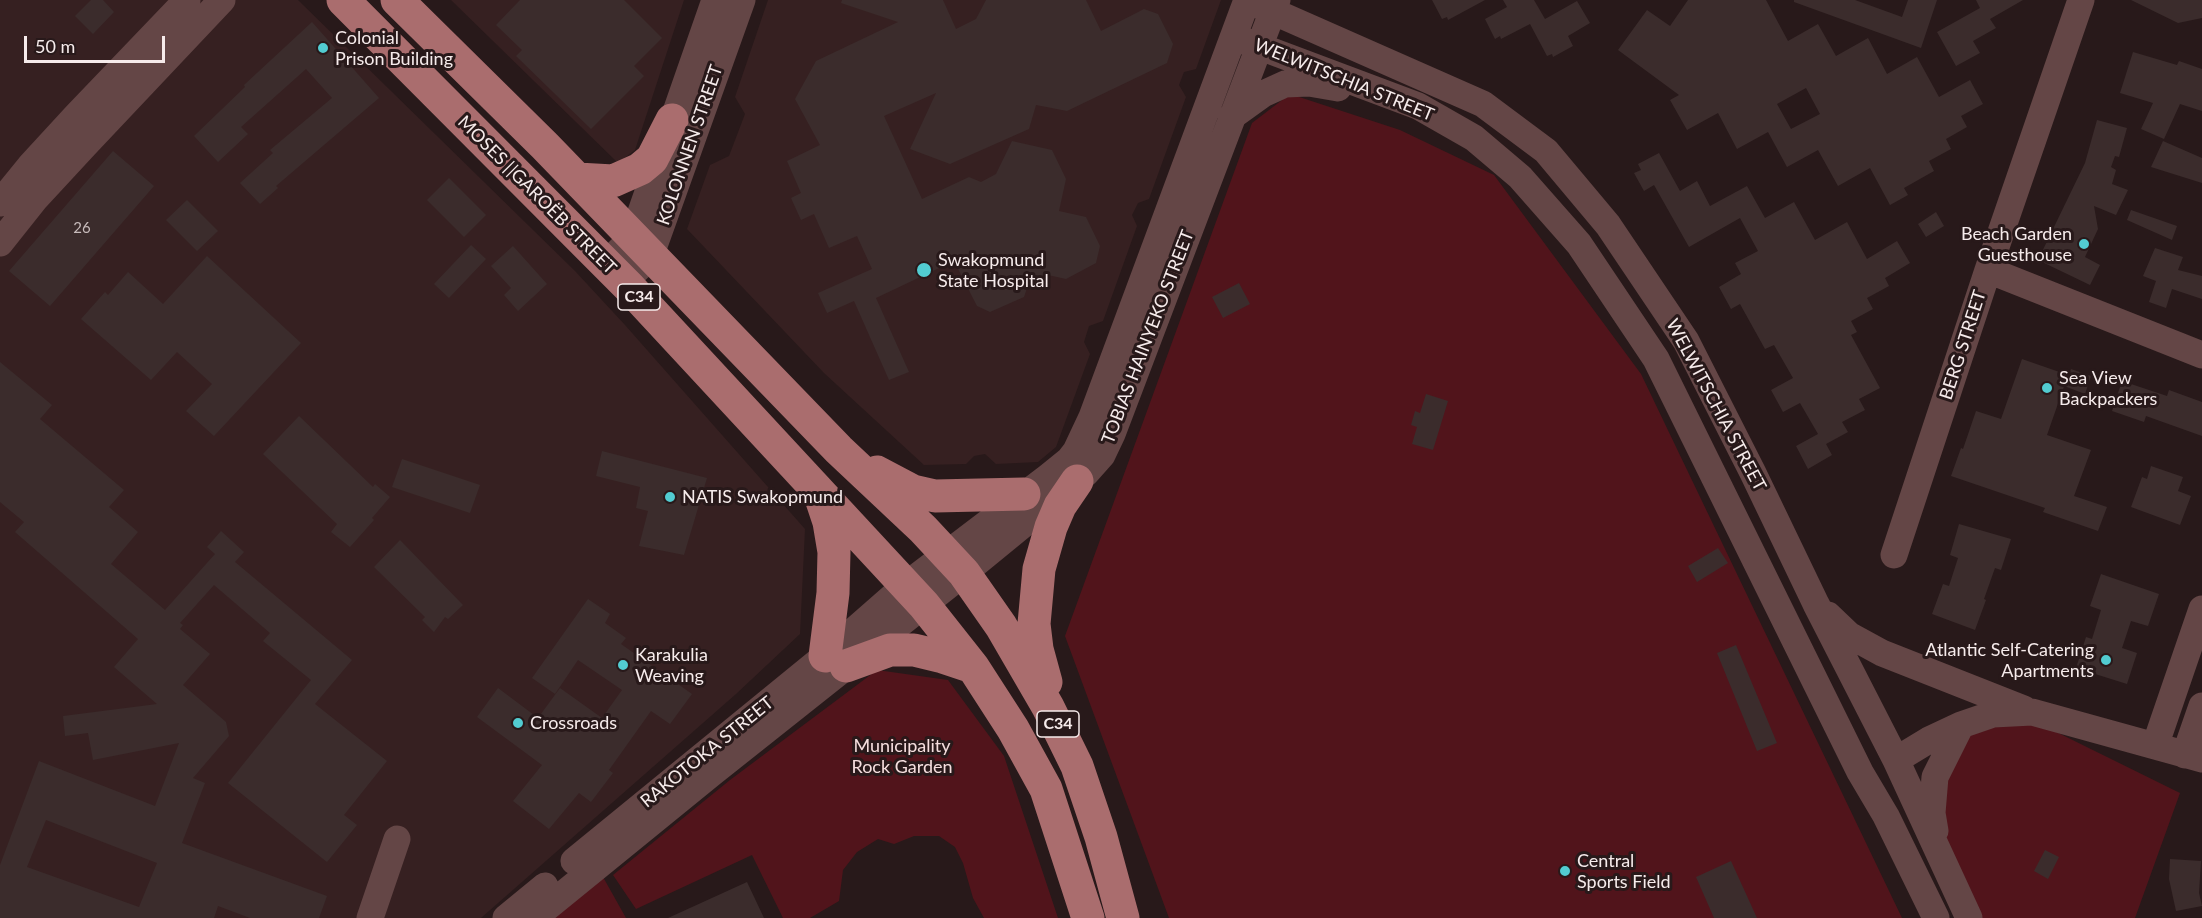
<!DOCTYPE html>
<meta charset="utf-8">
<style>
body{margin:0}
#map{position:relative;width:2202px;height:918px;overflow:hidden;background:#28191a;font-family:Lato,sans-serif}
canvas{display:block}
.scale{position:absolute;left:24px;top:36px;width:141px;height:27px;box-sizing:border-box;border:3px solid #f6ebeb;border-top:0;padding-left:8px;font-size:18px;line-height:21px;white-space:nowrap;color:#f6ebeb;-webkit-text-stroke:4px #28191a;paint-order:stroke}
</style>
<div id="map">
<canvas width="2202" height="918"></canvas>
<div class="scale">50 m</div>
</div>
<script>
const context = document.querySelector('canvas').getContext('2d');
context.lineJoin = 'round';
function paint(path, color) {
  context.fillStyle = color;
  context.fill(path, 'evenodd');
}
function poly(rows) {
  const path = new Path2D();
  for (const r of rows) {
    path.moveTo(r[0], r[1]);
    for (let i = 2; i < r.length; i += 2) path.lineTo(r[i], r[i + 1]);
  }
  return path;
}
function stroke(path, color, width, dash) {
  context.strokeStyle = color;
  context.lineWidth = width;
  context.lineCap = dash ? 'butt' : 'round';
  context.setLineDash(dash || []);
  context.stroke(path);
}
function label(font, color, halo, rows, align = 'center') {
  context.font = font + ' Lato,sans-serif';
  context.lineWidth = 6;
  context.setLineDash([]);
  context.textBaseline = 'middle';
  context.strokeStyle = halo;
  context.fillStyle = color;
  for (const [text, x, y, turn = 0] of rows) {
    context.save();
    context.translate(x, y);
    context.rotate((+turn || 0) * Math.PI / 180);
    context.textAlign = isNaN(turn) ? turn : align;
    if (halo) context.strokeText(text, 0, 0);
    context.fillText(text, 0, 0);
    context.restore();
  }
}
const built = poly([
 [0,0,298,0,575,271,625,325,805,529,800,634,736,694,481,918,0,918],
 [451,0,684,0,635,150,618,163],
 [768,0,1221,0,1196,69,1184,72,1179,85,1186,97,1149,199,1138,203,1132,215,1137,226,1103,321,1089,326,1084,342,1090,354,1056,447,1038,462,996,464,985,454,974,456,966,464,924,465,824,373,687,229,710,165,729,156,745,114,735,97]
]);
const green = poly([
 [1290,94,1400,130,1494,175,1641,374,1902,918,1169,918,1065,636,1252,123],
 [877,670,948,680,1004,756,1058,918,984,918,973,898,963,863,955,847,939,836,914,836,894,844,878,839,857,852,843,870,839,901,810,918,783,918,752,855,636,909,613,875,730,780],
 [2034,721,2180,793,2135,918,1979,918,1949,856,1943,827,1943,775,1968,733,1998,722],
 [603,877,626,918,554,918]
]);
const building = poly([
 [91,0,103,0,114,12,93,34,75,16],
 [520,0,624,0,662,38,634,66,644,76,591,129,516,56,522,50,496,25],
 [842,0,943,0,956,29,976,19,986,0,1086,0,1101,31,1144,9,1158,14,1173,44,1167,63,1067,111,1036,105,1029,129,950,164,910,149,936,93,884,116,922,199,969,177,981,182,996,174,1012,141,1052,150,1066,179,1059,211,1086,217,1100,246,1096,263,1066,279,1048,275,1028,285,1024,297,990,312,977,306,954,261,876,298,909,372,889,380,854,301,827,313,818,293,872,269,857,236,829,248,814,214,801,220,791,198,801,193,787,161,820,145,795,99,816,61,898,22,841,3],
 [1432,0,1485,0,1448,20,1447,17,1442,19],
 [1503,0,1534,0,1545,19,1577,1,1590,23,1568,36,1573,46,1553,57,1552,54,1547,56,1530,24,1501,39,1500,36,1495,39,1485,19,1507,7],
 [1688,0,1766,0,1788,41,1818,24,1836,56,1868,38,1887,74,1917,57,1939,97,1970,80,1983,104,1961,116,1967,127,1946,139,1951,149,1929,161,1934,171,1904,188,1908,195,1890,205,1870,168,1838,186,1818,150,1787,167,1768,132,1737,149,1718,113,1687,130,1670,100,1679,95,1618,50,1647,10,1670,26],
 [1806,88,1820,114,1791,129,1777,104],
 [1794,0,1855,0,1902,17,1908,0,1937,0,1921,48,1794,2],
 [1976,0,2023,0,1990,19,1996,28,1973,41,1980,53,1956,66,1937,32,1980,8],
 [2131,0,2202,0,2202,18,2178,23],
 [312,22,379,98,276,186,278,188,260,204,240,183,273,153,270,150,332,98,306,69,241,127,248,134,218,162,194,136,245,87,244,85],
 [2133,52,2177,65,2179,61,2202,69,2202,111,2180,104,2164,139,2141,129,2153,103,2120,93],
 [2097,120,2127,128,2119,157,2115,156,2111,167,2116,170,2112,184,2128,190,2116,215,2094,206,2098,229,2085,257,2100,265,2090,285,2038,260,2085,163],
 [2163,141,2202,158,2202,183,2151,167],
 [113,151,154,186,50,306,9,271],
 [1659,153,1680,191,1697,181,1710,206,1747,186,1765,218,1794,202,1815,240,1847,222,1867,259,1897,241,1910,263,1885,278,1889,286,1867,298,1873,309,1851,321,1857,332,1851,335,1880,388,1859,399,1865,410,1842,422,1848,432,1826,444,1832,455,1808,469,1796,446,1818,434,1800,403,1783,412,1771,390,1793,378,1774,345,1765,349,1740,304,1731,309,1719,287,1741,274,1735,263,1758,251,1740,218,1689,247,1654,185,1644,191,1634,173,1641,170,1638,164],
 [449,178,486,215,464,237,427,200],
 [187,200,218,231,197,251,166,220],
 [2131,210,2177,226,2172,240,2127,220],
 [1936,212,1944,226,1926,237,1918,224],
 [471,245,486,259,449,298,434,284],
 [513,246,547,284,518,311,504,295,511,288,491,266],
 [2155,248,2183,257,2178,270,2202,276,2202,299,2172,289,2166,308,2149,302,2156,281,2143,276],
 [207,256,301,343,214,436,186,411,212,384,177,352,151,380,81,319,105,292,108,295,128,272,163,304],
 [1239,283,1250,304,1223,318,1212,297],
 [2022,359,2068,375,2047,435,2091,450,2074,496,2107,507,2098,531,2043,512,2045,508,1951,476,1961,448,1963,449,1976,411,2001,419],
 [0,362,52,405,40,419,124,490,109,507,138,532,111,564,165,610,215,554,207,547,221,531,244,552,235,562,352,660,315,704,387,761,344,815,357,825,327,862,228,783,311,680,263,641,270,633,214,585,180,623,183,625,180,629,210,654,183,685,226,722,229,736,193,778,205,783,182,843,327,896,319,918,250,918,218,906,214,918,0,918,0,865,39,761,155,806,179,743,93,760,88,733,65,736,63,716,157,704,114,667,138,639,15,532,24,522,0,502],
 [46,820,157,863,139,907,27,867],
 [2071,369,2091,376,2085,394,2064,386],
 [2122,381,2167,396,2169,390,2202,402,2202,436,2146,416,2144,422,2112,411],
 [1426,394,1448,401,1433,450,1412,444,1417,427,1411,425,1415,411,1420,413],
 [299,416,373,487,375,484,390,497,372,518,374,520,350,547,331,532,337,524,263,454],
 [602,451,707,478,684,555,639,546,648,511,636,508,640,487,596,476],
 [402,459,480,485,470,513,392,487],
 [2151,466,2183,477,2178,491,2191,496,2180,525,2131,507,2142,477,2147,479],
 [1959,524,2011,539,2001,570,1995,568,1984,599,1986,600,1975,630,1932,614,1943,584,1949,586,1958,558,1950,555],
 [400,540,463,605,448,619,445,617,434,632,422,620,425,617,374,567],
 [1718,548,1728,563,1697,582,1688,566],
 [2101,574,2159,594,2148,626,2131,621,2122,648,2137,653,2127,684,2076,668,2086,637,2092,639,2101,610,2090,606],
 [588,599,610,614,605,623,626,638,621,644,692,694,670,724,651,711,609,770,613,773,591,802,579,793,549,829,513,801,542,765,477,717,498,688,538,718,560,688,602,718,622,690,578,660,555,694,532,678],
 [1736,645,1777,743,1757,751,1717,653],
 [2045,850,2059,857,2048,879,2034,871],
 [2170,859,2201,861,2199,893,2202,906,2176,911,2169,879],
 [1731,861,1757,918,1714,918,1696,877],
 [747,882,764,918,668,918]
]);
const minor = poly([
 [1256,4,1483,104,1546,151,1608,225,1686,341,1753,473,1816,604,1896,760,1969,918],
 [1242,40,1418,106,1474,138,1520,177,1579,244,1656,359,1860,772,1886,816,1936,918],
 [1231,117,1263,94,1285,84,1309,83,1338,88],
 [0,203,30,166,76,116,187,0],
 [0,243,35,199,85,145,222,0],
 [606,264,632,238,715,0],
 [1988,270,2202,355],
 [624,282,650,257,742,0],
 [1894,555,1988,270,2081,0],
 [1828,615,1849,635,1882,653,2024,709],
 [2155,746,2202,609],
 [2185,755,2202,706],
 [1896,760,1929,740,1961,725,1993,714,2032,712,2202,759],
 [1935,831,1932,813,1935,777,1961,725],
 [574,861,825,656,906,585,1048,477,1069,460,1076,451,1092,417,1247,0],
 [370,918,397,839],
 [506,918,545,886],
 [534,918,712,773,964,573,1086,473,1102,455,1112,434,1277,0]
]);
const major = poly([
 [343,0,630,288,924,605,973,667,1013,729,1046,789,1088,918],
 [397,0,545,146,839,450,923,529,964,573,1001,626,1048,707,1077,766,1101,837,1123,918],
 [577,179,613,181,640,169,652,159,672,120],
 [877,472,913,491,935,496,1024,494],
 [821,498,829,522,834,552,833,593,825,656],
 [846,666,890,650,914,650,943,657,973,667],
 [1046,682,1037,649,1034,624,1039,569,1051,527,1060,506,1077,481]
]);
const markers = [
 [323,48,6,"#52ccd1"],
 [2084,244,6,"#52ccd1"],
 [924,270,8,"#52ccd1"],
 [2047,388,6,"#52ccd1"],
 [670,497,6,"#52ccd1"],
 [2106,660,6,"#52ccd1"],
 [623,665,6,"#52ccd1"],
 [518,723,6,"#52ccd1"],
 [1565,871,6,"#52ccd1"]
];
const numberNames = [
 ["26",82,228]
];
const shields = [
 [639,297,42],
 [1058,724,42]
];
const shieldNames = [
 ["C34",639,297],
 ["C34",1058,724]
];
const poiNames = [
 ["Colonial",335,38],
 ["Prison Building",335,59],
 ["Beach Garden",2072,234,"right"],
 ["Guesthouse",2072,255,"right"],
 ["Swakopmund",938,260],
 ["State Hospital",938,281],
 ["Sea View",2059,378],
 ["Backpackers",2059,399],
 ["NATIS Swakopmund",682,497],
 ["Atlantic Self-Catering",2094,650,"right"],
 ["Apartments",2094,671,"right"],
 ["Karakulia",635,655],
 ["Weaving",635,676],
 ["Crossroads",530,723],
 ["Central",1577,861],
 ["Sports Field",1577,882]
];
const streetNames = [
 ["WELWITSCHIA STREET",1344,80,22],
 ["KOLONNEN STREET",690,145,-71],
 ["MOSES ǁGAROËB STREET",537,195,45],
 ["TOBIAS HAINYEKO STREET",1148,337,-69],
 ["BERG STREET",1963,345,-72],
 ["WELWITSCHIA STREET",1716,405,62],
 ["RAKOTOKA STREET",707,752,-39]
];
const parkNames = [
 ["Municipality",902,746],
 ["Rock Garden",902,767]
];
paint(built, '#362021');
paint(green, '#51141b');
paint(building, '#3b2c2c');
stroke(minor, '#644646', 27);
stroke(major, '#aa6d6e', 33);
for (const [x, y, r, color] of markers) {
  const dot = new Path2D();
  dot.arc(x, y, r, 0, 2 * Math.PI);
  context.fillStyle = color;
  context.fill(dot);
  stroke(dot, '#28191a', 2);
}
label('15px', '#c7bbbb', null, numberNames);
for (const [x, y, w] of shields) {
  const box = new Path2D();
  box.roundRect(x - w / 2, y - 13, w, 26, 4.5);
  context.fillStyle = '#28191a';
  context.fill(box);
  stroke(box, '#f6ebeb', 1.5);
}
label('bold 16px', '#f6ebeb', null, shieldNames);
label('18px', '#f6ebeb', '#28191a', poiNames, 'left');
label('18px', '#f6ebeb', '#28191a', streetNames);
label('18px', '#f5dede', '#28191a', parkNames);
</script>
